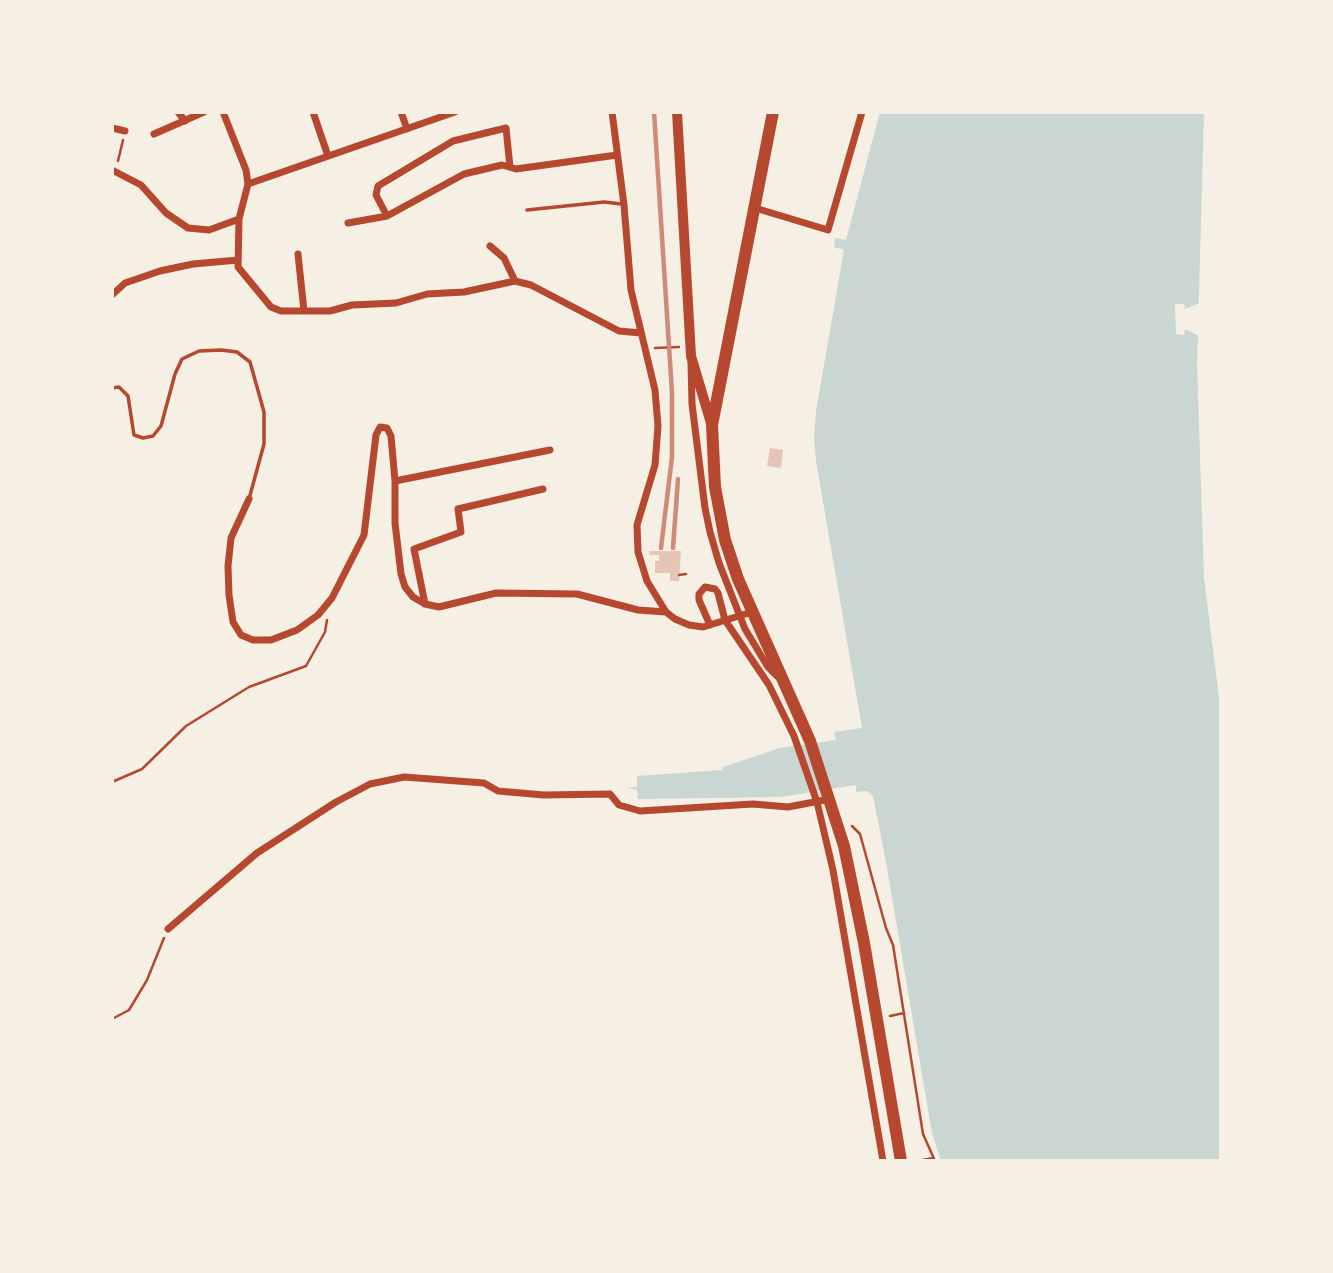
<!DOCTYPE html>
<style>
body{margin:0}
#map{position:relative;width:1333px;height:1273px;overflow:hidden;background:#f6efe4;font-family:"Titillium Web",sans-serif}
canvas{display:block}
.frame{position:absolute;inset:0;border:114px solid #f6efe4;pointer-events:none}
</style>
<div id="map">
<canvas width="1333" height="1273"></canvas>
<div class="frame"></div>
</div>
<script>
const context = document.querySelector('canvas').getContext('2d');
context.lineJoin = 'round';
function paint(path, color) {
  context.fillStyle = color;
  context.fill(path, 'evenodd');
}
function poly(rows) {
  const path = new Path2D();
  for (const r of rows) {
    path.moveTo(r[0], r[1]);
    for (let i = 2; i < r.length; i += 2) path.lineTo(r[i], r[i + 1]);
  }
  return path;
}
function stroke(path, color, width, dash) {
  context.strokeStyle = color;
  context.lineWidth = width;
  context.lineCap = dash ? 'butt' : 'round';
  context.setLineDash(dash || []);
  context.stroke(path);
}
const water = poly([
 [880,112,1204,112,1197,364,1204,578,1221,714,1221,1161,941,1161,932,1133,886,862,873,796,867,791,856,792,856,785,780,797,638,799,637,790,626,788,637,787,637,776,722,770,723,767,780,748,836,740,834,732,862,728,816,461,814,438,816,411,844,250,834,247,835,238,846,240]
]);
const pier = poly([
 [1200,303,1199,336,1185,329,1184,335,1176,334,1175,304,1184,304,1185,309]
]);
const building = poly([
 [770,448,783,450,781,468,767,466],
 [649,551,681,551,679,581,670,581,670,573,655,573,655,561,659,561,659,555,650,555]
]);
const path = poly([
 [118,161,123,140],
 [655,348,679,347],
 [679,575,686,574],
 [112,782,142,769,186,726,249,687,306,666,325,632,327,620],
 [852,826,860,834,886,928,893,945,923,1134,935,1161],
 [890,1016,904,1013],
 [112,1019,129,1010,147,980,164,938],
 [917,1161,933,1158]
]);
const service = poly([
 [527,210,604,202,622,204],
 [112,388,119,387,128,396,134,435,143,438,153,436,161,426,175,374,182,359,199,351,221,350,237,352,250,362,264,412,264,444,249,499]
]);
const minor = poly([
 [178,112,185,121],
 [223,112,246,170,248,184],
 [313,112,328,156],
 [401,112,407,129],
 [612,112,624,205,631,290,655,390,658,426,655,465,637,525,638,552,647,581,666,612,675,619,689,625,703,627,752,612],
 [112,128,125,131],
 [154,134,204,112],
 [112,170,141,185,166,213,188,228,209,230,239,219,248,184,455,112],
 [755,208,828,230,862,112],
 [387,216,376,195,378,186,453,141,506,128,510,167],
 [239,219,238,267,271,307,281,311,330,311,352,305,396,303,427,294,464,292,515,281,531,285,619,331,641,333],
 [348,223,387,216,464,174,502,165,516,169,617,155],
 [490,246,504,258,515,281],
 [298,254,304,311],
 [112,295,125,283,160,271,193,264,238,260],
 [691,363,692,404,705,508,710,532,719,563,745,629,768,667,777,676],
 [395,481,550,450],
 [249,499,231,538,228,566,229,595,233,622,241,635,253,640,271,640,297,630,318,615,332,598,364,535,376,435,380,427,387,428,391,436,395,481,395,523,401,574,405,587,413,597,425,604,439,607,496,593,577,594,638,610,666,612],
 [425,604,414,549,461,532,458,509,543,489],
 [710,625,699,600,699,594,705,587,715,589,718,593,725,620,769,685,794,736,817,802,833,870,883,1161],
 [168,929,257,853,336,802,370,784,404,777,484,783,498,791,544,795,610,794,619,805,640,811,753,804,788,807,830,799]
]);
const tertiary = poly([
 [677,112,691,356,711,423]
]);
const trunk = poly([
 [773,112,712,425,715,487,725,540,738,579,810,741,844,846,864,943,901,1161]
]);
const rail = poly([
 [654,112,672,393,672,457,661,548],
 [673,548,678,479]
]);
paint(water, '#c9d6d2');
paint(pier, '#f6efe4');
paint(building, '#e6c5b7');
stroke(path, '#b5482f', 2.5);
stroke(service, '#b5482f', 3.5);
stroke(minor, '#b5482f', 7);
stroke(tertiary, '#b5482f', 10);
stroke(trunk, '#b5482f', 12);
stroke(rail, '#cf8b77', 4.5);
</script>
